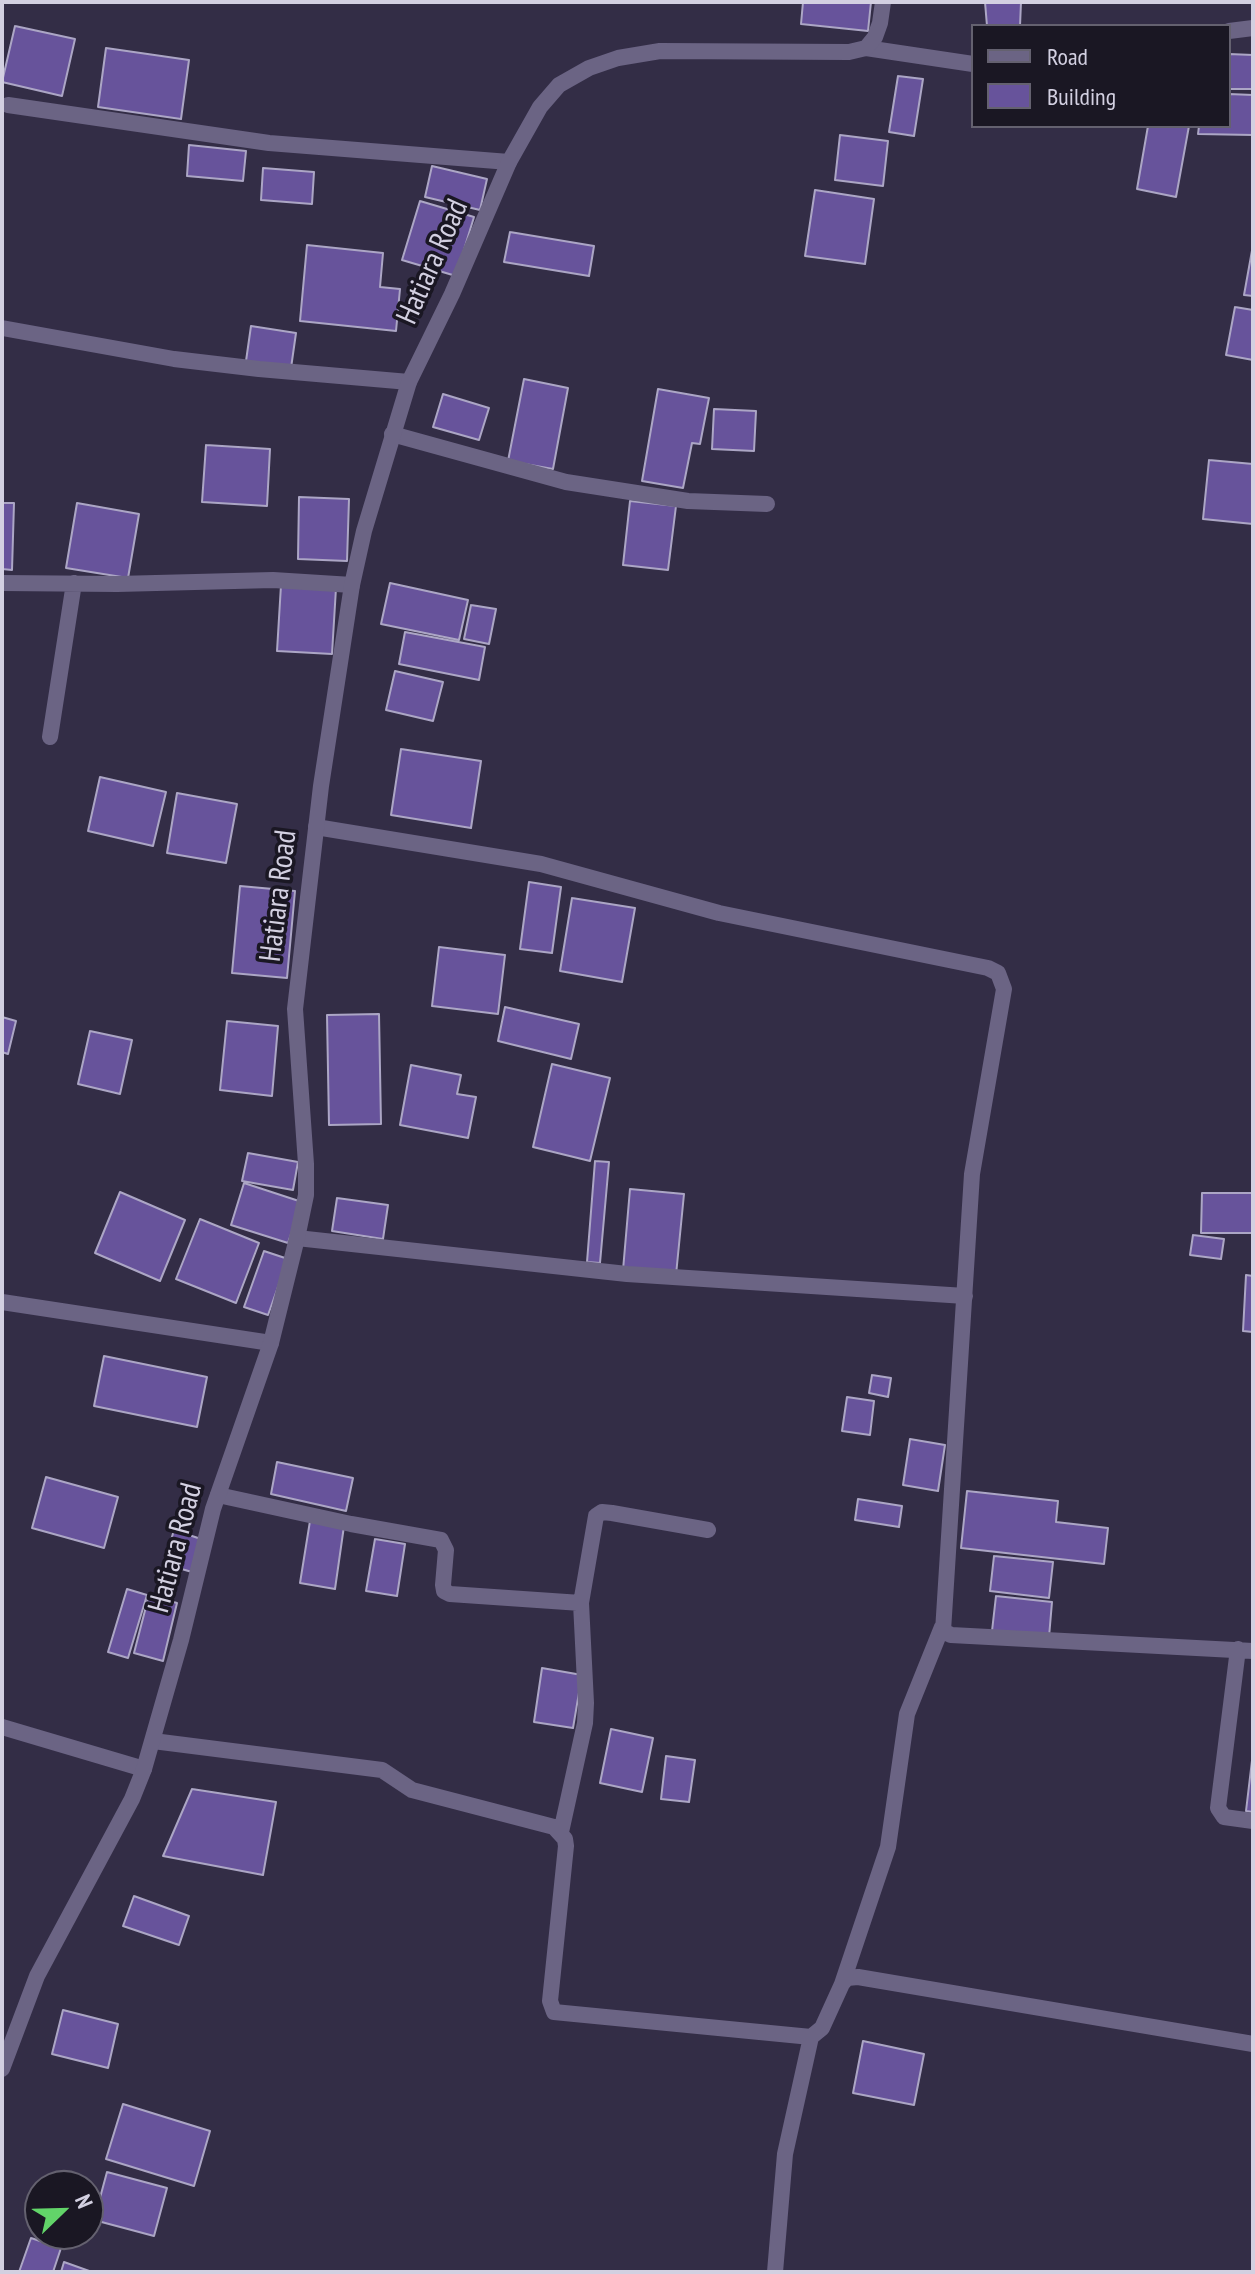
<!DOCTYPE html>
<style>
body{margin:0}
#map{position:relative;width:1255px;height:2274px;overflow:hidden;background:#332d46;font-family:"PT Sans Narrow",sans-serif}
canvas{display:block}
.frame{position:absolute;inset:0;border:4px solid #d3d0e1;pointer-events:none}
.legend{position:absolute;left:971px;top:24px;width:260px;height:104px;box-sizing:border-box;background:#1a1723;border:2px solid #64616f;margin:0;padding:10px 14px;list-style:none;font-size:24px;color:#d3d0e1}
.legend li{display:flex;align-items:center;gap:16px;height:40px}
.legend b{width:40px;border:2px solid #64616f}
.north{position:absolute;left:24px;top:2170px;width:80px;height:80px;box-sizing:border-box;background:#1a1723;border:2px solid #64616f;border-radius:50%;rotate:67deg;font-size:22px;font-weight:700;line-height:32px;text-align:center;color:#d3d0e1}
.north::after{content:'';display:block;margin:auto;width:28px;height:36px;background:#62d469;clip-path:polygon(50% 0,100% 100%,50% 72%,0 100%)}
</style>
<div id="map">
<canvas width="1255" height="2274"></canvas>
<div class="frame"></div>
<ul class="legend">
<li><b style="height:10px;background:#6b6484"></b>Road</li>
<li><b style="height:22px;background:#67539b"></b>Building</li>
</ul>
<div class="north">N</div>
</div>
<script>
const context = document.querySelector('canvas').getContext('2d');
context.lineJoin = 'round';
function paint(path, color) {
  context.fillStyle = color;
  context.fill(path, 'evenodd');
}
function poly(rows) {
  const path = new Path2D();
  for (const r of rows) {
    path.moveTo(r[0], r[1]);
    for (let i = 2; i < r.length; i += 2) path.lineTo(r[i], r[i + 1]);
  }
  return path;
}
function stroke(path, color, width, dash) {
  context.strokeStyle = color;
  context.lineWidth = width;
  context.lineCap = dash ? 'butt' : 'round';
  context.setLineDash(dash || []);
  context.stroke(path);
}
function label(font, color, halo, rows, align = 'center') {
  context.font = font + ' "PT Sans Narrow",sans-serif';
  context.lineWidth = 7;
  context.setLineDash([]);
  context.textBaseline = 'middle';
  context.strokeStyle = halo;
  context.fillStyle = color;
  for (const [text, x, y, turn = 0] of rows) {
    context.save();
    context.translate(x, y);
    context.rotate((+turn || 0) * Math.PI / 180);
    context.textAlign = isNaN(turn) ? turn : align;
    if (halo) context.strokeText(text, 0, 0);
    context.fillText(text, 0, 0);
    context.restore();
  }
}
const building = poly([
 [803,2,871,2,868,31,801,24,803,2],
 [985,2,1021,2,1020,26,987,26,985,2],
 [15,26,75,39,62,96,2,82,15,26],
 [106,48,189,60,181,119,98,107,106,48],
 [1229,54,1253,55,1253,89,1229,89,1229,54],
 [898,76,923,79,914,136,889,132,898,76],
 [1229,94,1253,95,1253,135,1198,134,1199,126,1229,126,1229,94],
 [1148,126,1189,126,1176,197,1137,189,1148,126],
 [840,135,888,141,883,186,835,180,840,135],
 [189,145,246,151,243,181,187,176,189,145],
 [432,166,487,179,480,210,425,197,432,166],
 [263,168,314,172,312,204,261,200,263,168],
 [815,190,874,199,865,264,805,256,815,190],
 [420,201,474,217,456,276,402,260,420,201],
 [510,232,594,246,589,276,504,262,510,232],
 [307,245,383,253,380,287,400,289,396,331,300,321,307,245],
 [1253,245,1253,296,1244,295,1253,245],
 [1235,307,1253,310,1253,360,1226,355,1235,307],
 [251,326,296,333,291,368,246,361,251,326],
 [524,379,568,388,553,469,508,461,524,379],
 [658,389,709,398,700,444,692,443,683,488,642,481,658,389],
 [443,394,489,408,479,440,433,427,443,394],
 [714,409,756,411,754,451,712,449,714,409],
 [206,445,270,449,267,506,202,502,206,445],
 [1209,460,1253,464,1253,524,1203,519,1209,460],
 [299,497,349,499,347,561,298,559,299,497],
 [630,501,676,506,668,570,623,565,630,501],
 [2,503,14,503,12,570,2,569,2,503],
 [77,503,139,514,128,578,66,568,77,503],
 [390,583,468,600,459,640,381,624,390,583],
 [281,585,336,588,332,654,277,651,281,585],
 [471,605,496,609,489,644,464,639,471,605],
 [405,632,485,647,479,680,399,664,405,632],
 [395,671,443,682,433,721,386,710,395,671],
 [401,749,481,761,471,828,391,815,401,749],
 [100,777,166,792,153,846,88,831,100,777],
 [177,793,237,804,226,863,167,853,177,793],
 [529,882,561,887,552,953,520,949,529,882],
 [240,886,295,891,287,978,232,973,240,886],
 [572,898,635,908,622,982,560,971,572,898],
 [439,947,505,955,498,1014,432,1006,439,947],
 [505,1007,579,1024,571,1059,498,1041,505,1007],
 [379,1014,381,1124,329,1125,327,1015,379,1014],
 [2,1017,16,1021,8,1054,2,1052,2,1017],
 [227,1021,278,1026,272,1096,220,1090,227,1021],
 [90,1031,132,1040,120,1094,78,1084,90,1031],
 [552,1064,610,1078,590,1161,533,1147,552,1064],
 [411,1065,461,1075,457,1094,476,1097,468,1138,400,1125,411,1065],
 [248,1153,298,1162,293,1190,242,1181,248,1153],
 [595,1161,609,1162,600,1263,587,1262,595,1161],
 [244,1183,302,1202,288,1243,231,1225,244,1183],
 [630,1189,684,1194,676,1275,623,1270,630,1189],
 [120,1192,185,1220,160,1281,95,1253,120,1192],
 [1202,1193,1253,1193,1253,1233,1201,1233,1202,1193],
 [337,1198,388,1205,383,1239,332,1231,337,1198],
 [200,1219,259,1243,236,1303,176,1279,200,1219],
 [1193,1235,1224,1239,1221,1259,1190,1255,1193,1235],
 [264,1251,288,1259,268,1315,244,1307,264,1251],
 [1246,1275,1253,1276,1253,1332,1243,1331,1246,1275],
 [104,1356,207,1377,197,1427,94,1406,104,1356],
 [872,1375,891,1378,888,1397,869,1393,872,1375],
 [847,1397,874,1401,870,1435,842,1431,847,1397],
 [910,1439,945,1445,938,1491,903,1485,910,1439],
 [277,1462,353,1478,346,1511,271,1494,277,1462],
 [46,1477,118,1497,104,1548,32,1528,46,1477],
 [967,1491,1058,1501,1056,1522,1108,1528,1104,1564,961,1548,967,1491],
 [858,1499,902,1506,899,1527,855,1520,858,1499],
 [310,1521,344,1526,335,1589,300,1583,310,1521],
 [174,1530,201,1539,192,1572,164,1564,174,1530],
 [375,1539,405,1544,397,1596,366,1591,375,1539],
 [994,1556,1053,1562,1049,1598,990,1591,994,1556],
 [127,1589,147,1595,128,1658,108,1652,127,1589],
 [149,1595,177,1603,163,1661,134,1653,149,1595],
 [996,1596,1052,1602,1049,1637,992,1631,996,1596],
 [542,1668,582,1675,573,1728,534,1722,542,1668],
 [611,1729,653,1738,642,1792,600,1783,611,1729],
 [1253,1752,1253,1812,1246,1811,1253,1752],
 [666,1756,695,1760,689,1802,661,1799,666,1756],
 [192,1789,276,1802,263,1875,163,1856,192,1789],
 [134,1896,189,1916,179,1945,123,1926,134,1896],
 [63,2010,118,2024,108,2068,52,2054,63,2010],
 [863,2041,924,2054,914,2105,853,2093,863,2041],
 [123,2104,210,2131,194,2186,106,2159,123,2104],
 [107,2172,167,2188,154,2236,94,2220,107,2172],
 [31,2238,61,2248,53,2272,19,2272,31,2238],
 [64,2262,92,2272,61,2272,64,2262]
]);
const minor = poly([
 [1229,31,1253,28],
 [866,48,973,64],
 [8,105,269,143,509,162],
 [2,328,174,359,259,369,409,382],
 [392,434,566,482,688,501,767,504],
 [2,583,117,584,273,580,352,585],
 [50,737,74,583],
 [316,827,541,864,719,913,988,968,998,973,1004,989,972,1174,943,1631,951,1635,1253,1651],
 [297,1238,627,1274,965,1296],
 [2,1302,271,1343],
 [218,1495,351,1524,441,1540,446,1550,443,1585,444,1591,450,1594,581,1603,586,1703,585,1723,561,1832],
 [581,1603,596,1516,602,1512,612,1513,708,1530],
 [1238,1649,1218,1808,1224,1817,1253,1821],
 [2,1727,144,1769],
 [153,1741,382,1770,412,1790,554,1827,565,1839,566,1846,550,2001,554,2012,811,2037,822,2028,842,1984,847,1978,858,1977,1253,2044],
 [842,1984,888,1847,907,1714,942,1627],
 [775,2272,785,2154,811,2037]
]);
const tertiary = poly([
 [2,2069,37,1976,132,1799,144,1769,181,1640,213,1509,271,1343,297,1238,306,1195,306,1164,295,1009,321,786,352,585,364,531,409,382,452,294,509,162,540,107,559,85,589,68,618,58,660,51,849,52,866,48,875,37,880,23,883,2]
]);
const streetNames = [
 ["Hatiara Road",433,262,-66],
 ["Hatiara Road",279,896,-83],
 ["Hatiara Road",176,1548,-75]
];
paint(building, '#67539b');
stroke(building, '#aca6c5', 2);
stroke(minor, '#6b6484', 16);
stroke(tertiary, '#6b6484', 16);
label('30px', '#d3d0e1', '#1a1723', streetNames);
</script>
